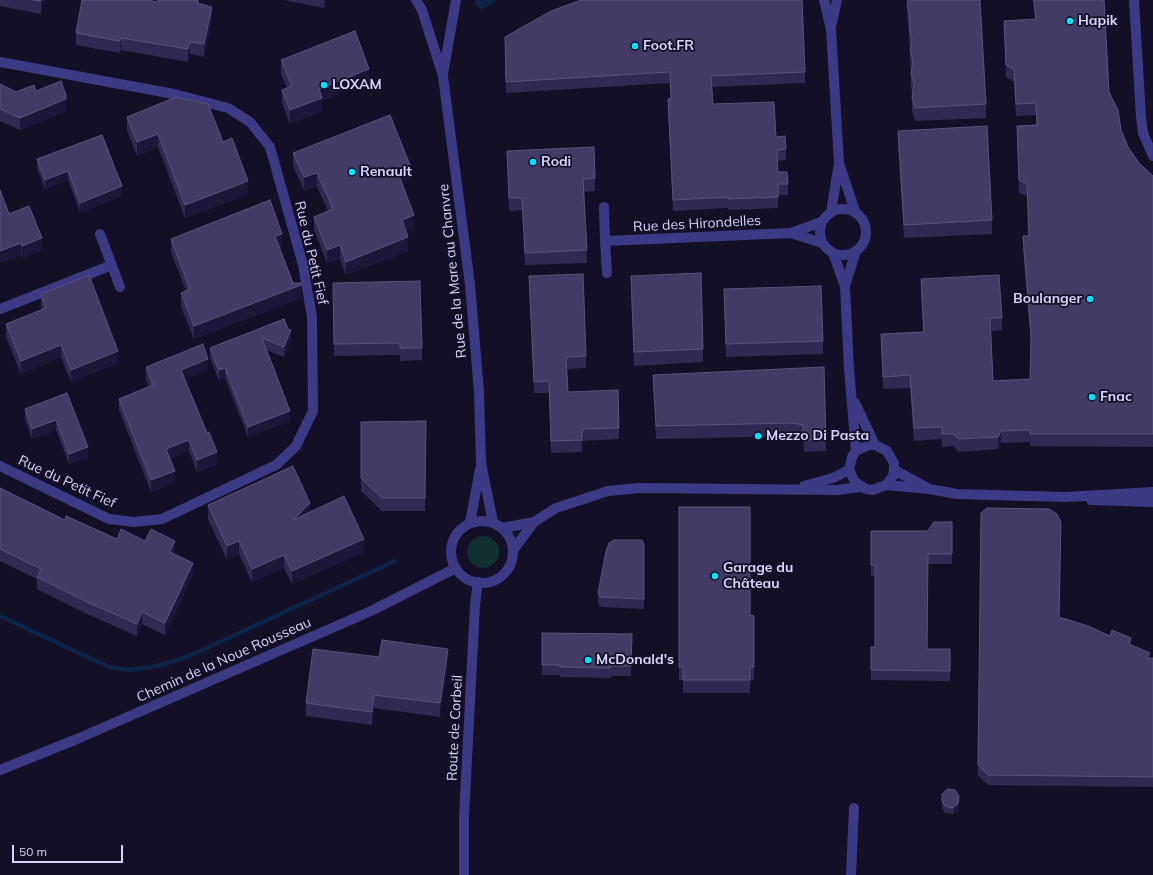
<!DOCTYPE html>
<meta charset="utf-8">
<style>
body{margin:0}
#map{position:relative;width:1153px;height:875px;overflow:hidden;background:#130f26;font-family:Mulish,sans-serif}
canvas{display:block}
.scale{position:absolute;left:12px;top:845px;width:111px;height:18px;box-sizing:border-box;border:2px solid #d9d4ff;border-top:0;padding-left:5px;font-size:12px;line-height:14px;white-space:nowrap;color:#d9d4ff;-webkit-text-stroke:3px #130f26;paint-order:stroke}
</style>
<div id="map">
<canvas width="1153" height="875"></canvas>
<div class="scale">50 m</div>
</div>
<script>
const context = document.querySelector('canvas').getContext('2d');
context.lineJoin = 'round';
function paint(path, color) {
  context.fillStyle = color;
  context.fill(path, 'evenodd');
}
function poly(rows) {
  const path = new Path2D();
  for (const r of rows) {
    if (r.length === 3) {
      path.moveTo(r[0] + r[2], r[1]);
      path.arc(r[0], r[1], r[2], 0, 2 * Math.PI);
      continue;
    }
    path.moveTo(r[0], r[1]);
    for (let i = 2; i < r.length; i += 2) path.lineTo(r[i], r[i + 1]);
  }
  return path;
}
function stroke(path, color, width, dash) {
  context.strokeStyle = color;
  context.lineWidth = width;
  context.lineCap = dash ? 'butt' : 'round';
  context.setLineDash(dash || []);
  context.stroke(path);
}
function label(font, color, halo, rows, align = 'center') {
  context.font = font + ' Mulish,sans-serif';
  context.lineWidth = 3.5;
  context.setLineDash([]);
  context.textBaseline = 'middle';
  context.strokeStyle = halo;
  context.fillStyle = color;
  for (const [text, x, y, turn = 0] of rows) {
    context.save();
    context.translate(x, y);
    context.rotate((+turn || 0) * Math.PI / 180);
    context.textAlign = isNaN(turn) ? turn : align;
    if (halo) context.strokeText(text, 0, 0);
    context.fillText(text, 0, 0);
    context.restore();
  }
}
const green = poly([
 [483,552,16]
]);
const water = poly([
 [475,0,497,0,485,8,480,9,475,4]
]);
const stream = poly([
 [0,616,109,667,130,670,157,666,187,657,395,561]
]);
const minor = poly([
 [824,0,831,29,839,163,831,212],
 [1134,0,1141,117,1143,133,1153,156],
 [832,23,837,0],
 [0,62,174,94,228,108,250,122,270,147,303,265,312,317,313,411,296,446,276,465,162,519,134,522,109,519,0,466],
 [840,166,855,211],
 [604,207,605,241,791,233,821,222],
 [843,232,23],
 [791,233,822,243],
 [100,234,120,287],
 [605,241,607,273],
 [833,253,845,286,849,369,856,451],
 [845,286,856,251],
 [0,309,112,265],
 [855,403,875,445],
 [894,470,926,487],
 [886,485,893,476,894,470,894,463,887,451,875,445,869,445,856,451,852,457,849,470,855,482,866,489,873,490,886,485,929,489,957,494,1066,497,1153,492],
 [804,486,833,478,849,470],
 [1091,500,1153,502],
 [503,528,534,522,556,508,608,491,639,488,837,490,860,487],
 [514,549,534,522],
 [0,770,77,739,371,611,456,568],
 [851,875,854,808]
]);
const tertiary = poly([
 [416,0,422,10,443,76,470,285,479,392,481,463,493,522],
 [443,74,456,0],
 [482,552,31],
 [470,523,480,469],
 [464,875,464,816,475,605,478,582]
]);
const wall = poly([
 [0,0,44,0,41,14,0,6],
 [199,0,199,4,212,19,204,57,190,54,188,62,121,50,120,53,76,45,76,33,157,2],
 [284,0,326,0,324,8],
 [907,0,980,0,986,104,986,118,915,121,912,111,912,93,911,87,911,70,910,64,910,47,909,42,909,25,907,19,908,2],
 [1033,0,1104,0,1109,92,1121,130,1128,147,1139,163,1153,176,1153,447,1030,446,1030,442,1001,443,998,449,959,452,953,446,942,447,942,439,914,441,910,388,883,389,881,334,923,332,921,292,921,279,1002,318,1002,330,991,331,993,381,1030,379,1031,347,1023,248,1023,236,1028,236,1027,196,1019,193,1017,126,1037,125,1036,115,1016,116,1014,82,1006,77,1004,21,1035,19],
 [505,37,805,72,805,83,712,87,713,104,776,137,786,149,786,160,777,161,778,172,788,184,788,195,778,195,778,208,728,210,728,208,673,211,668,110,668,99,671,99,670,83,506,93],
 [281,60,369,82,322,101,322,111,290,124,282,103,282,90,287,88,281,74],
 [0,84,16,92,36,91,66,111,20,130,0,121],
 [127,117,223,142,248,194,185,218,158,147,137,156,127,130],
 [898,131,992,220,992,234,904,238,898,144],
 [102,135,122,196,80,212,68,180,45,189,37,168,37,159],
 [507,151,595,178,595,191,584,192,587,263,525,265,522,210,509,211],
 [293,153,410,178,401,182,414,228,406,231,408,251,346,275,340,259,327,263,314,230,314,217,328,211,317,187,304,190,293,166],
 [0,190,9,214,42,250,22,258,21,255,0,263],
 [171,239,282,247,279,248,293,283,301,298,194,339,181,307,181,293,186,291,171,252],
 [529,276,586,356,586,368,567,369,568,392,619,428,619,439,582,441,582,452,551,453,549,393,534,393],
 [631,276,703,349,703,362,634,366,631,289],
 [333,283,422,348,422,360,400,361,400,355,334,356],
 [724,289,823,341,823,354,726,357],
 [41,294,118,363,71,382,61,357,21,374,6,337,6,324,42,310,41,307],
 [284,319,291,340,284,357,267,350,290,421,248,437,225,378,219,381,210,358,210,348],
 [146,367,208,370,185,379,217,464,197,472,189,451,170,459,175,482,151,492,119,410,119,399,149,386,146,379],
 [824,367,826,451,804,452,803,437,793,436,656,439,653,375],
 [67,393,88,457,69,464,56,430,32,439,25,419,25,409],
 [426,421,425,511,382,511,361,491,361,422],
 [0,488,65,520,117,539,145,541,175,553,174,554,193,574,165,635,142,624,137,636,87,614,37,589,37,579,0,561],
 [208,505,310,512,364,552,292,584,284,568,252,582,239,554,227,560,208,519],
 [679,507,750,615,754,616,754,680,750,680,750,693,683,693,683,680,679,680],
 [981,513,1059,617,1131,645,1150,658,1153,658,1153,787,988,785,978,775],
 [952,522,952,564,928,564,927,649,950,649,950,681,871,680,871,647,875,647,875,576,871,576,871,531,928,531],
 [644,545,644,609,600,607,598,603,598,593],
 [542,633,632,634,631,676,611,676,611,678,560,677,560,675,542,675],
 [379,657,448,662,440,717,374,708,372,725,306,716,306,703],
 [942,801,959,803,958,810,953,814,945,813,942,808]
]);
const shadedWall = poly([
 [41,0,44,0,41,14],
 [324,0,326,0,324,8],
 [212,7,212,19,204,57,204,44],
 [121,38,121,50,120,53,120,41],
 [190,42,190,54,188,62,188,49],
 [369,69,369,82,322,101,322,111,290,124,290,110,319,89],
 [66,99,66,111,20,130,20,118],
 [158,134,158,147,137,156,137,142],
 [410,165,410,178,397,184,397,170],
 [68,171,68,180,45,189,45,180],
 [317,173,317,187,304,190,304,177],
 [248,181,248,194,185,218,185,205],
 [122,186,122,196,80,212,80,203],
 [414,215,414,228,402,233,402,220],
 [282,234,282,247,275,250,275,236],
 [408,237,408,251,346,275,346,262],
 [42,238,42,250,22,258,22,246],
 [21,243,21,255,0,263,0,251],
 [340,245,340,259,327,263,327,250],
 [301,285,301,298,194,339,194,326],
 [291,330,291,340,284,357,284,347],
 [61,345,61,357,21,374,21,361],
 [118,351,118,363,71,382,71,370],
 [208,359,208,370,181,381,181,370],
 [225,368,225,378,219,381,219,370],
 [290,411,290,421,248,437,248,427],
 [56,420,56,430,32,439,32,429],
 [1001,431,1001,443,998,449,998,437],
 [189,440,189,451,166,461,166,449],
 [88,447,88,457,69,464,69,454],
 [217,452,217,464,197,472,197,460],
 [175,471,175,482,151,492,151,480],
 [310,503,310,517,293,520],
 [364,539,364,552,292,584,292,571],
 [175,541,175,553,170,564,170,552],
 [239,541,239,554,227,560,227,546],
 [284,555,284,568,252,582,252,569],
 [193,563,193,574,165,635,165,623],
 [142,612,142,624,137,636,137,624],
 [1131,638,1131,648,1129,644],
 [448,649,448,662,440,717,440,703],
 [374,695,374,708,372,725,372,712],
 [959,796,959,803,958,810,953,814,953,808]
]);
const building = poly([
 [34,0,41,0,41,1,34,0],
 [82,0,148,0,157,2,158,0,198,0,197,3,212,7,204,44,190,42,188,49,121,38,120,41,76,33,82,0],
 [581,0,802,0,805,72,711,76,713,104,774,102,776,137,785,136,786,149,777,150,778,172,787,172,788,184,778,184,778,197,728,199,728,197,673,200,668,99,671,99,670,72,506,82,505,37,551,11,581,0],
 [908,0,980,0,986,104,915,108,912,97,914,84,911,74,913,61,910,50,912,39,909,28,910,16,907,6,908,0],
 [1034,0,1104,0,1109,92,1118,110,1121,130,1128,147,1139,163,1153,176,1153,434,1030,434,1030,430,1001,431,998,437,959,439,953,434,942,434,942,427,914,428,910,375,883,377,881,334,924,332,921,279,999,275,1002,318,990,318,993,381,1030,379,1031,335,1023,236,1029,236,1027,184,1019,180,1017,126,1037,125,1036,103,1016,104,1014,69,1006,65,1004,21,1036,19,1034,0],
 [355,31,369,69,319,89,322,98,290,110,282,90,292,86,281,60,355,31],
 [61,81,66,95,66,99,20,118,0,109,0,84,16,92,34,85,36,91,61,81],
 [176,97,208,104,223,142,232,138,248,181,185,205,158,134,137,142,127,117,176,97],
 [390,115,410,165,397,170,414,215,402,220,408,237,346,262,340,245,327,250,314,217,333,209,317,173,304,177,293,153,390,115],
 [987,126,992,220,904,225,898,131,987,126],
 [102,135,122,186,80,203,68,171,45,180,37,159,102,135],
 [594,147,595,178,583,179,587,250,525,253,522,198,509,198,507,151,594,147],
 [0,190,9,214,29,206,42,238,22,246,21,243,0,251,0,190],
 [270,200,282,234,275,236,293,283,291,283,301,283,301,285,194,326,181,293,190,289,171,239,270,200],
 [701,273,703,349,634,352,631,276,701,273],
 [583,274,586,356,566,357,568,392,618,390,619,428,582,429,582,440,551,441,549,381,534,382,529,276,583,274],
 [89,275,118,351,71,370,61,345,21,361,6,324,46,308,41,294,89,275],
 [420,281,422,348,400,348,400,343,334,344,333,283,420,281],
 [821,286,823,341,726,344,724,289,821,286],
 [284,319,288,329,291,330,284,347,262,338,290,411,248,427,225,368,219,370,210,348,284,319],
 [203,344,208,359,181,370,207,433,209,432,217,452,197,460,189,440,166,449,175,471,151,480,119,399,153,385,146,367,203,344],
 [824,367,826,439,804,440,803,425,793,423,656,426,653,375,824,367],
 [67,393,88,447,69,454,56,420,32,429,25,409,67,393],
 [426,421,425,498,382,498,361,478,361,422,426,421],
 [293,466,310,503,293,520,344,496,364,539,292,571,284,555,252,569,239,541,227,546,208,505,293,466],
 [0,488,65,520,66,516,117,539,121,529,145,541,151,529,175,541,170,552,193,563,165,623,142,612,137,624,87,602,37,577,41,569,0,549,0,488],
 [679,507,750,507,750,615,754,616,754,667,750,667,750,680,683,680,683,667,679,667,679,507],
 [987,508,1049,509,1057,514,1061,522,1059,617,1088,626,1110,636,1112,630,1131,638,1129,644,1150,653,1147,658,1153,658,1153,777,988,775,978,765,981,513,987,508],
 [934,522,952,522,952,554,928,554,927,649,950,649,950,671,871,670,871,647,875,647,875,565,871,565,871,531,928,531,934,522],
 [614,540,642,540,644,545,644,599,600,597,598,593,606,551,609,543,614,540],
 [542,633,632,634,631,666,611,666,611,668,560,667,560,665,542,665,542,633],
 [382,640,448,649,440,703,374,695,372,712,306,703,313,649,379,657,382,640],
 [948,789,955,790,959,796,958,804,953,808,945,806,942,801,942,794,948,789]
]);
const markers = [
 [1070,21,4,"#00e5ff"],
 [635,46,4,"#00e5ff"],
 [324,85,4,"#00e5ff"],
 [533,162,4,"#00e5ff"],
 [352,172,4,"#00e5ff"],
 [1090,299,4,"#00e5ff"],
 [1092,397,4,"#00e5ff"],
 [758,436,4,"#00e5ff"],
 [715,576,4,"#00e5ff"],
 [588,660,4,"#00e5ff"]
];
const poiNames = [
 ["Hapik",1078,21],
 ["Foot.FR",643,46],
 ["LOXAM",332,85],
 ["Rodi",541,162],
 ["Renault",360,172],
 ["Boulanger",1082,299,"right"],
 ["Fnac",1100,397],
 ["Mezzo Di Pasta",766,436],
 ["Garage du",723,568],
 ["Château",723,584],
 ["McDonald's",596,660]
];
const streetNames = [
 ["Rue des Hirondelles",697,224,-3],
 ["Rue du Petit Fief",311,253,77],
 ["Rue de la Mare au Chanvre",453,271,-96],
 ["Rue du Petit Fief",67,482,25],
 ["Chemin de la Noue Rousseau",224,660,-24],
 ["Route de Corbeil",455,728,-87]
];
paint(green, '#12302f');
paint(water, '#0c2248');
stroke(stream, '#0c2248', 4.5);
stroke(minor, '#3d3a85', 10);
stroke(tertiary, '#3d3a85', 10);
paint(wall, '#312854');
paint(shadedWall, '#1d163a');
paint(building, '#433a66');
stroke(building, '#5a527e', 1);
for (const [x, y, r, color] of markers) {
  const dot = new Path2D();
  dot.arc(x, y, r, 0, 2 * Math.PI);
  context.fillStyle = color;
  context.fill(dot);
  stroke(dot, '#130f26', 1.5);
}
label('bold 14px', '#d9d4ff', '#130f26', poiNames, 'left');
label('14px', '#d9d4ff', '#130f26', streetNames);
</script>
